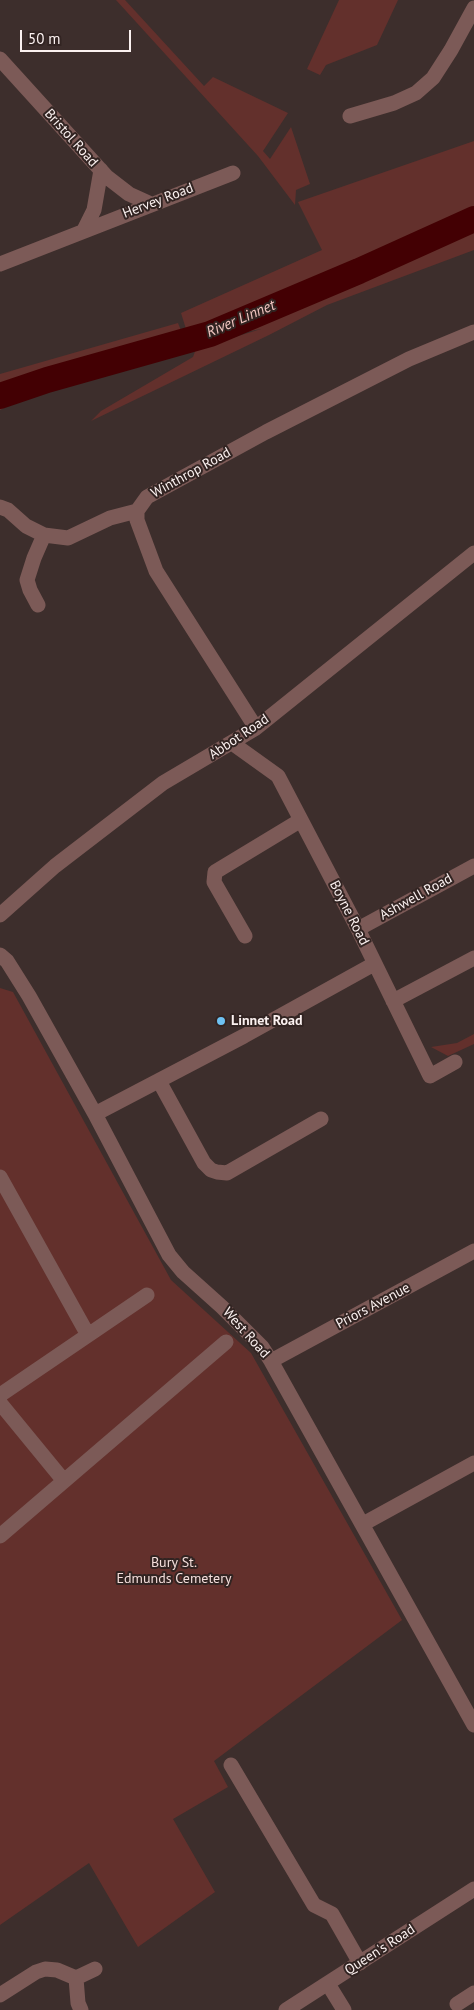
<!DOCTYPE html>
<style>
body{margin:0}
#map{position:relative;width:474px;height:2010px;overflow:hidden;background:#3d2e2c;font-family:"PT Sans",sans-serif}
canvas{display:block}
.scale{position:absolute;left:20px;top:30px;width:111px;height:22px;box-sizing:border-box;border:2px solid #fbf1f0;border-top:0;padding-left:6px;font-size:15px;line-height:18px;white-space:nowrap;color:#fbf1f0;-webkit-text-stroke:4px #322422;paint-order:stroke}
</style>
<div id="map">
<canvas width="474" height="2010"></canvas>
<div class="scale">50 m</div>
</div>
<script>
const context = document.querySelector('canvas').getContext('2d');
context.lineJoin = 'round';
function paint(path, color) {
  context.fillStyle = color;
  context.fill(path, 'evenodd');
}
function poly(rows) {
  const path = new Path2D();
  for (const r of rows) {
    path.moveTo(r[0], r[1]);
    for (let i = 2; i < r.length; i += 2) path.lineTo(r[i], r[i + 1]);
  }
  return path;
}
function stroke(path, color, width, dash) {
  context.strokeStyle = color;
  context.lineWidth = width;
  context.lineCap = dash ? 'butt' : 'round';
  context.setLineDash(dash || []);
  context.stroke(path);
}
function label(font, color, halo, rows, align = 'center') {
  context.font = font + ' "PT Sans",sans-serif';
  context.lineWidth = 4;
  context.setLineDash([]);
  context.textBaseline = 'middle';
  context.strokeStyle = halo;
  context.fillStyle = color;
  for (const [text, x, y, turn = 0] of rows) {
    context.save();
    context.translate(x, y);
    context.rotate((+turn || 0) * Math.PI / 180);
    context.textAlign = isNaN(turn) ? turn : align;
    if (halo) context.strokeText(text, 0, 0);
    context.fillText(text, 0, 0);
    context.restore();
  }
}
const green = poly([
 [116,0,125,0,204,86,213,77,288,113,263,151,270,159,291,127,310,184,296,190,295,205,258,156],
 [339,0,398,0,377,45,326,65,320,75,307,69],
 [474,141,474,250,327,305,269,335,91,421,101,411,193,357,196,349,261,329,194,342,186,329,181,313,322,250,298,202],
 [178,323,186,343,60,380,0,410,0,374],
 [0,988,13,992,171,1280,251,1353,402,1620,214,1761,228,1787,173,1819,215,1892,138,1947,89,1863,0,1925],
 [474,1034,474,1044,448,1056,431,1047,457,1043]
]);
const river = poly([
 [0,396,47,380,210,334,359,271,474,219]
]);
const minor = poly([
 [0,59,107,177,129,194,151,204],
 [350,116,394,103,416,93,433,78,451,50,474,8],
 [84,230,94,210,101,170],
 [0,264,233,173],
 [0,507,8,510,26,526,44,535,68,538,110,518,137,511],
 [38,605,30,590,27,580,34,558,44,535],
 [256,728,156,571,137,520,137,511,147,497,266,432,409,359,474,332],
 [232,743,278,776,358,929,430,1076,455,1062],
 [0,915,55,866,163,783,256,728,474,553],
 [358,929,474,866],
 [245,936,214,882,215,872,301,820],
 [0,955,7,961,29,996,95,1114,169,1255,183,1272,222,1307,262,1347,271,1361,474,1725],
 [393,1001,474,958],
 [159,1081,204,1163,211,1170,217,1172,227,1173,321,1119],
 [95,1114,244,1036,374,964],
 [0,1177,88,1335],
 [271,1361,474,1251],
 [0,1395,147,1295],
 [0,1403,64,1481],
 [363,1524,474,1463],
 [0,1536,226,1342],
 [231,1765,314,1905,332,1914,360,1963],
 [76,1978,78,2003,81,2010],
 [328,1984,344,2010],
 [0,1995,36,1972,45,1969,57,1970,76,1978,95,1969],
 [457,2004,474,1993],
 [286,2010,474,1889]
]);
const markers = [
 [221,1021,5,"#6ec2f3"]
];
const streetNames = [
 ["Bristol Road",71,138,48],
 ["Hervey Road",158,201,-21],
 ["Winthrop Road",191,473,-29],
 ["Abbot Road",239,737,-34],
 ["Ashwell Road",416,897,-29],
 ["Boyne Road",349,913,63],
 ["Priors Avenue",373,1306,-28],
 ["West Road",246,1333,48],
 ["Queen's Road",380,1950,-33]
];
const poiNames = [
 ["Linnet Road",231,1021]
];
const parkNames = [
 ["Bury St.",174,1563],
 ["Edmunds Cemetery",174,1579]
];
const waterNames = [
 ["River Linnet",241,319,-23]
];
paint(green, '#63302c');
stroke(river, '#430003', 26);
stroke(minor, '#7c5a57', 15);
for (const [x, y, r, color] of markers) {
  const dot = new Path2D();
  dot.arc(x, y, r, 0, 2 * Math.PI);
  context.fillStyle = color;
  context.fill(dot);
  stroke(dot, '#322422', 2);
}
label('14px', '#fbf1f0', '#322422', streetNames);
label('bold 14px', '#fbf1f0', '#322422', poiNames, 'left');
label('14px', '#f4dedb', '#322422', parkNames);
label('italic 15px', '#f1c5c0', '#322422', waterNames);
</script>
